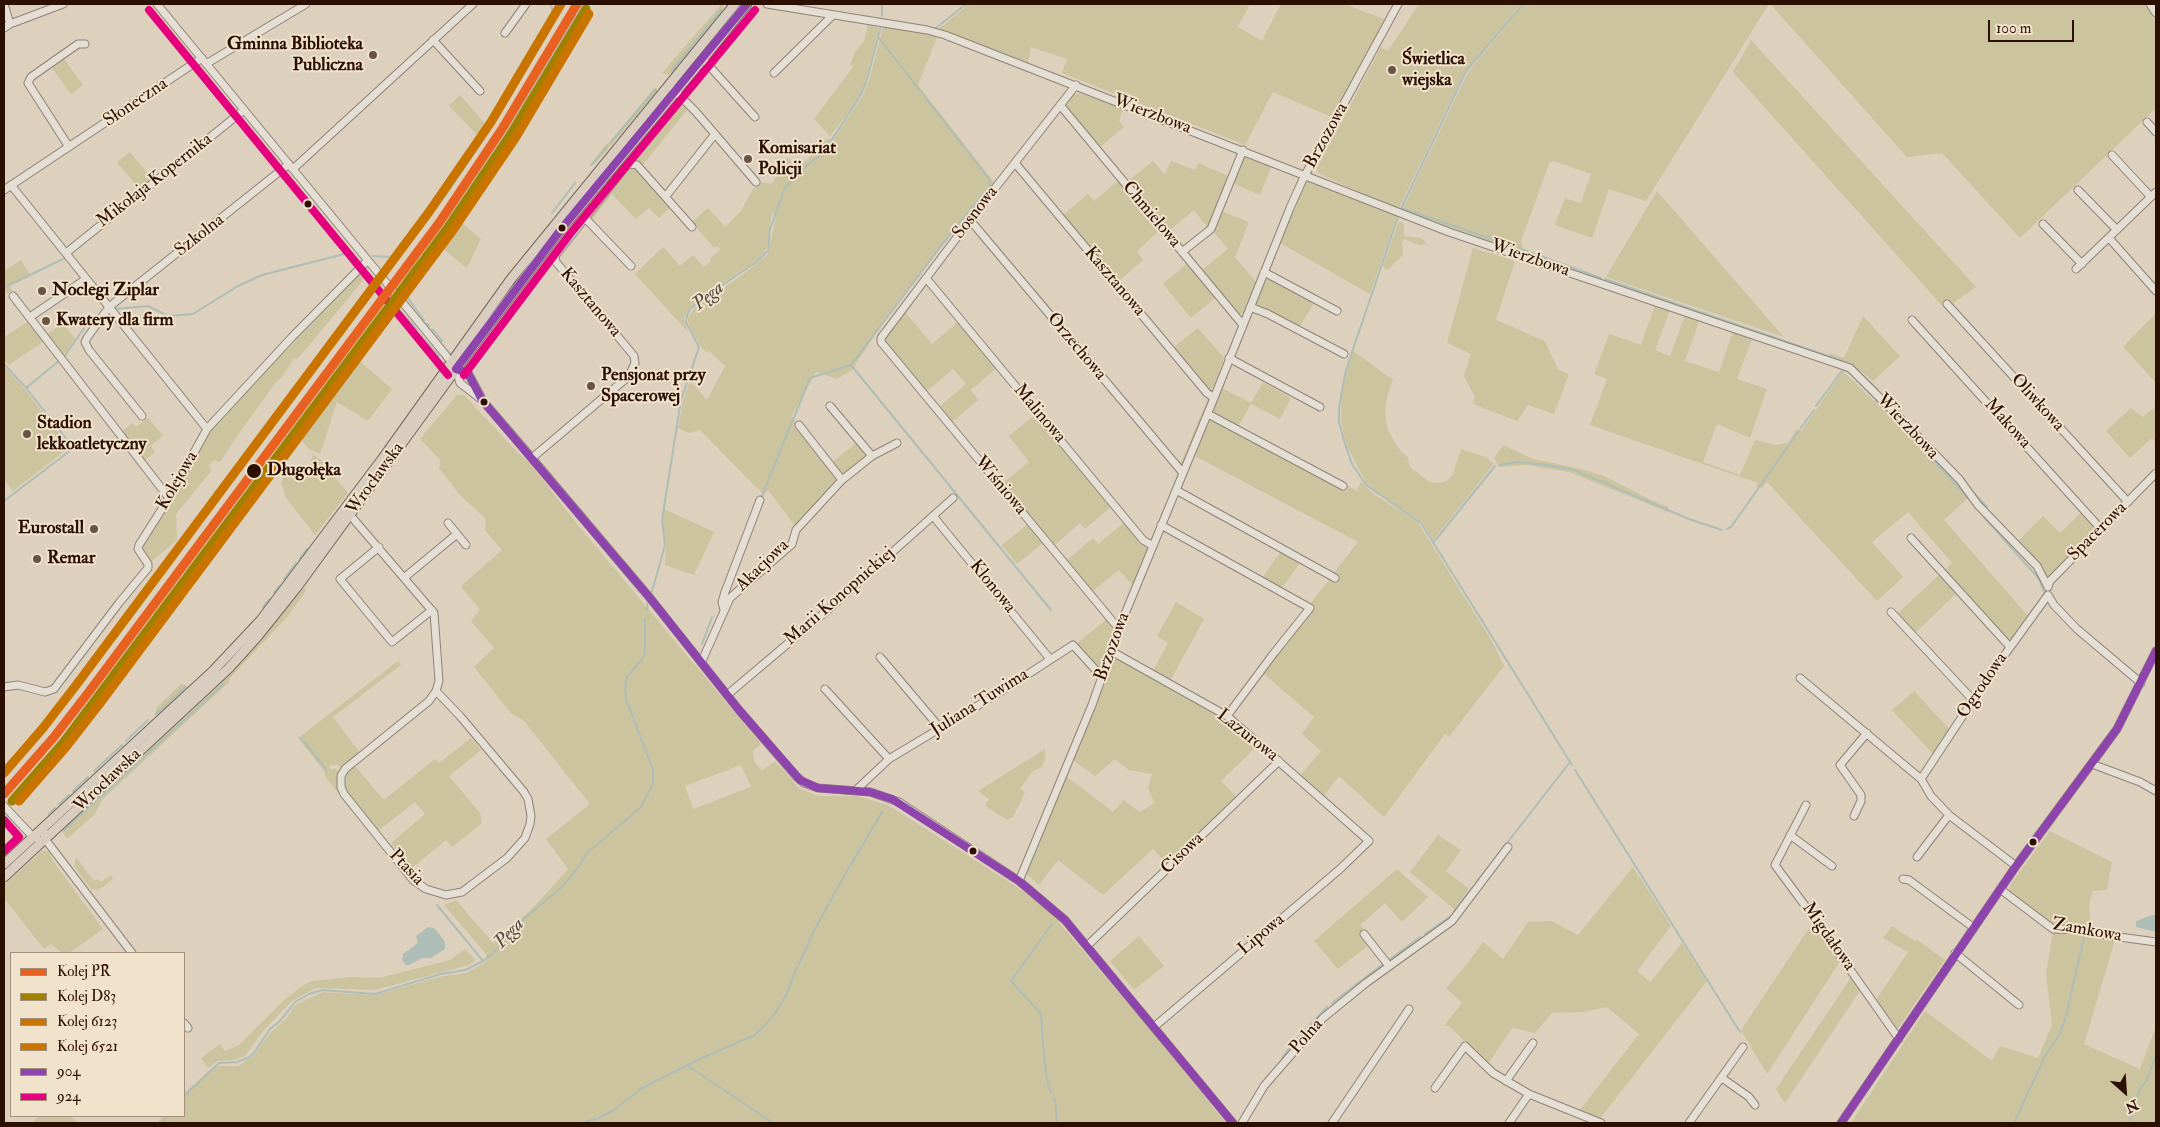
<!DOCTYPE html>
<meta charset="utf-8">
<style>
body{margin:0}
#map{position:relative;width:2160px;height:1127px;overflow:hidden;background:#ddd0bd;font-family:"IM FELL Double Pica",serif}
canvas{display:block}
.frame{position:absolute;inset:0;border:5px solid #2b0f00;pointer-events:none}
.legend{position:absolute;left:10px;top:952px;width:175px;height:165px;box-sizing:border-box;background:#f1e2cc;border:1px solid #a28e7a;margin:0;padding:6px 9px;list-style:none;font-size:15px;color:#2b0f00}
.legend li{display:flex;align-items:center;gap:10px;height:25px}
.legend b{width:25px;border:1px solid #a28e7a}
.north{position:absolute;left:2100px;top:1067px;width:50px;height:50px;-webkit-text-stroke:4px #f1e2cc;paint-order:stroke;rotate:154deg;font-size:14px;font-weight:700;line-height:20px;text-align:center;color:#2b0f00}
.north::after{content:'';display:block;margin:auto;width:18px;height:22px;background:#2b0f00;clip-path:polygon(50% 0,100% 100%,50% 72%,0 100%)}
.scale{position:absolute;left:1988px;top:20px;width:86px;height:22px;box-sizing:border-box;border:2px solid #2b0f00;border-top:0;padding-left:6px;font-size:15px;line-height:18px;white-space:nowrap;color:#2b0f00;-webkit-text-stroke:4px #f1e2cc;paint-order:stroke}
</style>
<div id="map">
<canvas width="2160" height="1127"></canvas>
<div class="frame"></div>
<ul class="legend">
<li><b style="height:6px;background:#e86120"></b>Kolej PR</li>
<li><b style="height:6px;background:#a08000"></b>Kolej D83</li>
<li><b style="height:6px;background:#ca7400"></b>Kolej 6123</li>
<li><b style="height:6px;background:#ca7400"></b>Kolej 6521</li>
<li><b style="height:6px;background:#8e44ad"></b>904</li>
<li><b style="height:6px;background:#e5007d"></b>924</li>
</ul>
<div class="north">N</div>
<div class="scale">100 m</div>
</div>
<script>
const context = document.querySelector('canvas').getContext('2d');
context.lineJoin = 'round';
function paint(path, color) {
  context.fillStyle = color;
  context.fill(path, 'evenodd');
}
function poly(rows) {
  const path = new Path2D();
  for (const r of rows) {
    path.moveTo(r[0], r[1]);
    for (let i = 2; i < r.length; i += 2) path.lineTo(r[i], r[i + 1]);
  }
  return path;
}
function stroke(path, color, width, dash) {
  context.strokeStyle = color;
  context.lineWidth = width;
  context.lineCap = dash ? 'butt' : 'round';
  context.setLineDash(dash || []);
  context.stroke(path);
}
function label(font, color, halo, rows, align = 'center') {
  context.font = font + ' "IM FELL Double Pica",serif';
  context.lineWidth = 4;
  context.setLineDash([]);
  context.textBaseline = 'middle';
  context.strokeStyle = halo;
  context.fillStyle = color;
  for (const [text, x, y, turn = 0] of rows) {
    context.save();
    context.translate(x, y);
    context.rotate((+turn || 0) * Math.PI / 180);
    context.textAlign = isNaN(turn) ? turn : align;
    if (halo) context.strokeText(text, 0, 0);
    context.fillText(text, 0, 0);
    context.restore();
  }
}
const green = poly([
 [580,4,591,4,516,125,455,217,481,239,467,268,437,244,410,281,403,277,441,225,494,147],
 [718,4,723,5,723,12,673,72,668,75,662,73,720,6],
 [969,4,1250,4,1238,27,1262,41,1281,4,1345,4,1386,20,1308,163,1332,117,1273,92,1245,145,1062,73,1067,59,1031,47,1028,62,937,30],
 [1419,4,1521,4,1465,71,1398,210,1318,173,1317,168,1381,47,1388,51],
 [1524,4,1769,4,1646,201,1609,189,1592,238,1555,225,1565,198,1581,203,1591,174,1553,161,1549,164,1521,241,1523,248,1519,254,1401,212,1468,72],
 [1774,4,2147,4,2156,17,2156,108,2020,238,1942,153,1907,157,1772,6],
 [868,24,879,28,865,83,858,100,830,136,814,119,853,67,850,64,855,52,864,41],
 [883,27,929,34,937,37,918,85,994,182,927,264,891,311,852,370,837,379,816,372,791,417,829,465,837,478,836,484,795,526,768,490,765,494,761,492,700,430,689,433,678,428,684,397,689,384,692,383,707,400,725,366,709,351,706,352,699,344,688,322,688,318,695,307,741,276,768,254,776,216,772,213,767,247,764,253,753,263,703,296,687,312,684,319,688,332,635,274,663,247,680,266,693,255,704,267,711,261,710,259,720,250,717,246,714,248,692,222,708,208,725,227,741,211,753,189,761,182,772,184,787,157,798,169,828,138,832,141,862,97,869,81],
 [1751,40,1976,287,1945,309,1733,72],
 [64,59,83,85,71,94,52,68],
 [654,88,658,91,595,164,591,165,605,145,609,143],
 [1079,93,1123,109,1119,121,1124,127,1099,148,1067,109,1066,101,1074,94],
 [460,95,487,126,479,137,449,106],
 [678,101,687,110,642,166,638,162,635,155],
 [673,102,672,105,572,230,570,228,578,214],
 [130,152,153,180,140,190,117,162],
 [1247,156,1272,165,1260,195,1232,183,1242,159],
 [1153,161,1165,175,1171,161,1195,170,1198,163,1228,176,1208,228,1194,210,1169,231,1128,181],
 [634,165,671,207,659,218,649,208,636,219,612,194,593,218,593,223,590,217,627,169],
 [1118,181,1160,230,1137,251,1143,260,1118,282,1063,215,1088,194,1094,201],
 [1313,181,1398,214,1370,294,1280,243,1306,182],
 [1657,191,1784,337,1606,277],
 [1221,211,1249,222,1235,257,1256,282,1244,312,1241,314,1237,314,1201,271,1228,249,1213,231],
 [1399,221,1404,224,1404,236,1421,238,1426,242,1424,245,1419,245,1404,239,1402,243,1403,255,1390,268,1385,270,1383,265],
 [1473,248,1515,261,1496,320,1545,341,1558,370,1569,374,1554,414,1528,405,1517,421,1473,404,1475,397,1464,376,1471,354,1447,343],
 [21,260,31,276,9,286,12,291,7,293,4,290,4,268,6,270],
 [1188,263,1216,297,1191,318,1163,284],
 [360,274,365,274,365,278,312,342,297,359,294,358,283,376,276,382,235,439,220,462,214,460,211,462,208,466,212,470,176,514,177,540,151,562,142,551,141,546,212,426],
 [1267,278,1314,303,1299,328,1254,304,1264,279],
 [1034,288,1178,462,1182,461,1208,398,1208,404,1183,465,1178,466,1032,289],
 [1655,305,1670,310,1655,350,1670,356,1685,315,1700,319,1685,361,1719,372,1733,332,1752,339,1737,379,1767,389,1750,438,1717,424,1703,462,1740,475,1755,440,1776,445,1788,443,1797,429,1802,430,1841,374,1844,372,1874,401,1877,398,1969,497,1944,520,2028,616,2010,641,1978,609,1961,589,1913,635,1896,615,1952,563,1908,512,1872,542,1903,577,1877,601,1767,482,1762,488,1756,487,1758,483,1590,425,1607,379,1594,374,1609,334,1641,345],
 [379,311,385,314,354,356,392,389,368,421,337,402,320,454,309,449,299,438,300,427,324,394,323,386],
 [905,312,932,344,959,321,998,367,971,390,978,400,952,422,940,406,966,384,953,369,926,392,884,341],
 [2156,313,2156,383,2123,347],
 [1863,316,1900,356,1873,381,1862,372,1860,374,1828,360,1829,353,1844,358],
 [29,321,44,341,9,365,4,360,4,337],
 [63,323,75,339,63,356,46,335],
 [1198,328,1224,358,1214,386,1210,390,1207,389,1174,347],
 [1352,350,1393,380,1387,396,1385,415,1388,430,1398,448,1408,458,1410,467,1430,482,1439,483,1447,481,1453,474,1461,449,1486,457,1494,464,1433,540,1422,522,1374,491,1366,483,1346,444,1341,421,1341,394],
 [4,366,26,391,70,447,13,491,4,479],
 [1263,382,1291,398,1280,419,1251,404,1238,427,1214,413,1214,406,1222,388,1251,403],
 [457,395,464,395,518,453,529,462,577,524,761,744,753,751,754,761,762,771,775,761,799,788,818,796,857,796,888,805,1014,885,1049,911,1137,1014,1226,1123,158,1123,162,1116,184,1116,184,1093,210,1070,219,1066,238,1066,253,1056,272,1031,286,1019,295,1005,323,992,376,995,439,977,466,973,487,961,486,954,444,905,456,900,493,943,533,908,568,869,546,839,590,804,524,721,511,713,474,667,494,648,471,621,480,610,461,586,502,550,485,530,486,519,460,495,439,468,440,460,420,439],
 [741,765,751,787,693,809,685,786],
 [2156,406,2156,442,2152,438,2130,458,2106,431,2131,408,2143,417],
 [1036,414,1111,507,1085,529,1080,523,1055,545,1003,483,1029,462,1009,436],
 [148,418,163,435,151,446,155,452,144,461,121,432,132,423,136,427],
 [1210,418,1343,490,1346,485,1357,491,1361,481,1373,494,1417,521,1493,643,1504,666,1449,737,1445,734,1384,817,1339,776,1322,798,1299,777,1321,751,1302,734,1314,717,1264,674,1279,652,1314,609,1309,605,1329,580,1325,577,1328,572,1333,574,1358,542,1195,456],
 [858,442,868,455,847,473,841,474,831,463],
 [1503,445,1533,459,1581,469,1604,476,1649,499,1668,507,1668,512,1569,472,1527,465,1499,467,1494,458],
 [313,454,323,462,348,493,315,535,286,498,281,482,286,472,298,469,311,475,311,460],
 [664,509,714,532,694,575,665,565,666,542,662,530],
 [2082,512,2097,530,2050,578,2042,572,2018,541,2043,516,2060,533],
 [1125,522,1148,548,1133,586,1119,570,1093,591,1067,560,1093,538,1098,544],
 [1027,525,1043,543,1017,564,1002,545],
 [1281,551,1300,563,1281,589,1262,578],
 [304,588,306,589,304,594,287,617,230,678,229,682,102,800,95,814,67,839,61,830,61,828,220,682,268,631],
 [1176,602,1204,619,1170,681,1153,671,1168,643,1157,636],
 [1107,619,1114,627,1114,633,1101,668,1097,668,1076,644],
 [1113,657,1227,720,1257,746,1221,781,1238,798,1168,865,1153,849,1103,895,1058,860,1039,885,1026,874,1066,776,1113,812,1124,800,1140,812,1154,803,1148,787,1152,774,1129,770,1115,759,1095,776,1073,760],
 [398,661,401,665,333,717,360,753,343,768,337,765,338,764,329,766,332,770,334,768,340,772,338,780,338,793,327,779,324,771,298,738],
 [181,684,186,685,188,689,159,717,157,716,155,713,157,707],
 [1914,691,1950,730,1934,755,1892,710],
 [471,738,481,750,449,776,480,813,482,823,452,847,446,840,412,868,391,843,425,814,415,802,378,831,347,794,344,785,346,773,354,765,384,800,435,759,439,763],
 [1045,749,1045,759,1042,767,1032,772,1020,789,1025,792,1013,817,1007,820,985,806,989,799,978,791],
 [2050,831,2112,862,2107,890,2093,891,2089,905,2091,925,2066,928,2048,924,2008,893,2010,885],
 [1438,835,1461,850,1446,871,1469,889,1454,909,1410,872],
 [43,850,49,852,53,861,103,929,69,953,62,953,51,944,44,949,4,898,4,885],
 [76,857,94,881,98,879,101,882,111,875,113,879,98,890,91,889,74,866],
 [1633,867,1671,926,1637,971,1650,982,1682,943,1707,981,1599,1120,1580,1110,1639,1034,1607,1007,1583,1012,1552,1013,1535,1033,1512,1028,1488,1064,1449,1026,1444,1026,1462,1003,1446,988,1467,964,1483,942,1503,959,1528,922,1552,921,1578,935],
 [1397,869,1428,897,1402,922,1385,903,1360,925,1374,941,1338,969,1314,941],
 [1813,922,1841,960,1767,1074,1741,1030],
 [1892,926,1915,941,1916,939,1945,960,1896,1031,1875,1001,1908,952,1883,938],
 [2053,932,2085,934,2115,940,2084,1044,2140,1069,2156,1026,2156,1123,1851,1123,1925,1011,1992,1061,2000,1046,2038,1058,2052,1024,2046,974],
 [1139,936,1164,966,1134,990,1110,961],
 [465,949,476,960,469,965,375,990,316,988,292,1001,263,1031,245,1056,234,1060,218,1061,208,1068,201,1058,220,1044,225,1051,239,1045,283,1001,302,986,312,981,351,977,379,978,450,960],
 [1852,976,1861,989,1785,1103,1776,1089],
 [39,1116,69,1116,79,1123,32,1123]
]);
const water = poly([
 [2152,915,2156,915,2156,932,2136,927,2136,921],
 [428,927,434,928,440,935,445,942,445,949,431,958,422,958,409,965,406,965,402,960,403,954,418,943,416,936]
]);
const stream = poly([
 [882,16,882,4],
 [936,28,966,4],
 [672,70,721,10],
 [610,143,656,89],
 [591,165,607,147],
 [1402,208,1511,246],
 [1400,211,1466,71,1523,4],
 [552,213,575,183],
 [1399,214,1346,370,1339,407,1339,422,1345,444,1352,464,1366,485,1421,523,1572,765],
 [1518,248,1601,278],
 [373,256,393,257,405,250,450,189,483,140,551,27,554,19,551,5],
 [414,271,507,133,583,4],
 [1605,279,1851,364,1878,390],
 [7,286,65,258],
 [4,287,5,287],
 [407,297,424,320],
 [395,305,417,330],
 [115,309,148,306,168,316,193,314,238,286,262,275,348,253],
 [427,324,429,326],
 [432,329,442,341],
 [420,335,439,356],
 [64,357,89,321,94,319],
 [4,364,26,388,60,360],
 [851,365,1051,610],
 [1884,396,1913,426],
 [1816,406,1841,372,1844,370,1849,372,1906,430,1968,498],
 [1801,428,1814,410],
 [1499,465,1517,462,1547,465,1574,470,1689,519,1722,530],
 [1972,491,1987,507],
 [761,498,810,378,851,365,944,242,990,186,989,179,879,38],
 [4,501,71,450,72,446,26,388],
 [1984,517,2039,579,2045,594],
 [1727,529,1731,527,1798,432],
 [1433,543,1495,466],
 [300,558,307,549],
 [284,579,296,563],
 [274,593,279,586],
 [651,595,665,545,662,520,681,400,699,347,686,322,687,316,690,309,703,298,755,263,768,251,770,229,785,188,805,167,823,153,859,98,866,83,881,26],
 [263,607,270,599],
 [647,610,648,599],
 [702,644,712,617],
 [110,673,239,507],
 [156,714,185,687],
 [301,738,326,769],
 [126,741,148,720],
 [1575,770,1740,1032],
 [94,771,122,745],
 [73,791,88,777],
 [59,804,69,795],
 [49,814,55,808],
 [64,830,224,684],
 [1476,883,1570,762],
 [437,905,483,961],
 [1454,911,1473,887],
 [1425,934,1451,916],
 [1389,960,1420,937],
 [799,964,814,931,843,878,882,812],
 [1332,1003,1383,964],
 [1296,1040,1327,1007],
 [1282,1058,1293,1043],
 [687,1065,773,1123],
 [1051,1092,1048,1085,1044,1058,1041,1014,1011,981,1052,924],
 [184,1096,219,1063,237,1062,248,1058,254,1053,270,1029,280,1021,295,1002,309,994,322,990,375,994,441,974,465,970,483,961,510,939,514,929,525,918,562,887,580,865,587,853,641,807,653,784,653,770,626,699,625,687,627,677,643,658,645,651,645,619],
 [1055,1099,1057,1123],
 [599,1118,614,1110,642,1088,704,1057,755,1035,774,1015,786,995,797,967],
 [162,1123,167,1116],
 [581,1123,596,1119],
 [2014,1123,2046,1054,2057,1039,2065,1020,2084,937],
 [2129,1123,2140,1089,2147,1080,2156,1055]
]);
const minor = poly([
 [4,4,10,24],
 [157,4,445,354,456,369,460,383,482,400,520,444,650,598,739,710,796,776,804,783,818,788,870,792,899,802,1019,881,1065,920,1233,1123],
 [767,4,927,30,945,35,1449,232,1850,368,1895,413,1959,479,1978,505,2037,566,2048,587],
 [2150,4,2156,13],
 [4,28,10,24,63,4],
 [505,33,526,4],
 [433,40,480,91],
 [703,59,755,117],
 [206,64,306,4],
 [774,73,833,15],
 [1076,85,970,220,881,338,881,342,1114,623,1120,626],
 [673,89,696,112,756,182],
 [1060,105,1243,325],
 [2147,122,2156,132],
 [69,147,28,83,31,77,78,44,85,44],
 [2112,155,2151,197],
 [1015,163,1207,393,1214,398],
 [293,169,473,4],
 [11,185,207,429],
 [4,190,202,58],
 [2078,190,2117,230],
 [666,196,715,134],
 [585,218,631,266],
 [970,220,1183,473],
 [2043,224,2082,264],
 [2109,238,2156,291],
 [1182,252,1211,229,1243,150],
 [66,253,244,110],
 [2076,269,2156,192],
 [1264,272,1337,311],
 [926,278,1143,540,1153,546],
 [13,296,169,498],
 [1947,304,2128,502],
 [1250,307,1268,314,1344,354],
 [30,317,86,279],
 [1912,320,2101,529],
 [1229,358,1320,407],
 [456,369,468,373,481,397],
 [830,406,872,456,842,480],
 [1208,414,1343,486],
 [142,416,89,350,85,342,87,338,109,307,289,164],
 [872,456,897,443],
 [532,458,629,376,635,363,634,356,556,262,555,256,626,166,631,164,637,165,692,227],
 [1176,490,1335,578],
 [350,515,434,613,439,681,436,691,429,701,345,769,341,776,341,787,344,794,413,880,426,889,446,895,462,892,507,858,525,838,530,824,531,816,528,799,524,792,460,716,436,691],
 [933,516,1050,659],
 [448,523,457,534],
 [1161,525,1310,608,1274,653,1227,716],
 [1911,538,2010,647],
 [379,547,340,579,392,642,432,610],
 [405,577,457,534,466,545],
 [2048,587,2050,581,2156,473],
 [2048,595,2054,605,2077,629,2141,683],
 [724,610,722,602,725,592,760,500],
 [1891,612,1973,700],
 [1111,651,1227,716,1369,841,1340,869,1154,1027],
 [880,657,940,728],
 [701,663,730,598,792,544,796,530,842,480,799,425],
 [1800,678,1921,779,1931,796,1949,815,2016,866],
 [4,687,18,685,45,692,54,689,119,603,148,568,148,564,138,549,139,545,169,498,207,429,292,337,367,261],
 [825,689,889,759],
 [727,695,830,608,953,498],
 [2092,764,2140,782,2156,791],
 [1921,779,1985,682,2048,595],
 [855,791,889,759,1002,691,1073,645,1102,677],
 [1806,805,1775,865,1806,907,1899,1039],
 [4,806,33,837,37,838],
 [1854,816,1861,801,1861,795,1840,765,1867,733],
 [43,828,45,839,132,953],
 [1790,835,1832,866],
 [1917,857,1949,815],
 [1903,879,1909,880,1974,928],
 [1019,881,1092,705,1120,626,1214,398,1290,208,1303,179,1398,4],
 [2000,889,2053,929,2088,930,2105,935,2156,942],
 [1364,934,1389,966],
 [1087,946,1279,761],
 [1955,953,2019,1005],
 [184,1023,188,1028],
 [1722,1078,1749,1097,1755,1105],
 [1506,1081,1533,1043],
 [1435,1088,1465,1046,1493,1073,1529,1094,1601,1123],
 [1242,1123,1264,1086,1323,1018,1366,983,1452,921,1508,847],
 [1332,1123,1409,1009],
 [1509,1123,1529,1094],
 [1689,1123,1743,1047],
 [1841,1123,2016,866,2117,729,2156,651]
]);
const major = poly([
 [4,864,213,671,261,620,383,458,511,279,735,4],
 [4,877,228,669,257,637,297,587,456,369,562,228,703,59,747,4]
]);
const bus1 = poly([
 [456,369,468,373,482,400,650,598,739,710,800,780,818,788,870,792,892,799,1019,881,1065,920,1233,1123],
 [456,369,562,228,747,4],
 [1841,1123,2016,866,2117,729,2156,651]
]);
const bus2 = poly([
 [149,10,448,375],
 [464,375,570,234,755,10],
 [4,820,19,837,4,851]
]);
const rail1 = poly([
 [4,794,54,737,88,693,439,223,502,129,577,4]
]);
const rail2 = poly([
 [12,801,62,744,96,699,447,229,511,134,586,9]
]);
const rail3 = poly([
 [4,773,43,728,77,684,429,212,491,122,561,4]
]);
const rail4 = poly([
 [19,801,66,747,101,702,453,230,516,137,589,14]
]);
const markers = [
 [373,55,5,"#695342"],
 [1392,70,5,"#695342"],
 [748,159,5,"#695342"],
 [308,204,4.5,"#2b0f00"],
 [562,228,4.5,"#2b0f00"],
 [42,291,5,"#695342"],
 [46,321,5,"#695342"],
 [591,386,5,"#695342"],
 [484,402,4.5,"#2b0f00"],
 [27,434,5,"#695342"],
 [254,471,8,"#2b0f00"],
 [94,529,5,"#695342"],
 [37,559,5,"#695342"],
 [2033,842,4.5,"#2b0f00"],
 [973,851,4.5,"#2b0f00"]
];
const poiNames = [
 ["Gminna Biblioteka",363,45,"right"],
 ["Publiczna",363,66,"right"],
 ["Świetlica",1402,60],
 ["wiejska",1402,81],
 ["Komisariat",758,149],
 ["Policji",758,170],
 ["Noclegi Ziplar",52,291],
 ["Kwatery dla firm",56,321],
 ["Pensjonat przy",601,376],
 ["Spacerowej",601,397],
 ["Stadion",37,424],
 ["lekkoatletyczny",37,445],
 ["Eurostall",84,529,"right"],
 ["Remar",47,559]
];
const streetNames = [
 ["Słoneczna",136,103,-34],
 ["Wierzbowa",1152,115,21],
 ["Brzozowa",1327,136,-61],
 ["Mikołaja Kopernika",155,181,-38],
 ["Sosnowa",976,213,-52],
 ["Chmielowa",1151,215,50],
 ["Szkolna",200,236,-38],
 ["Wierzbowa",1530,259,19],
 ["Kasztanowa",1114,282,50],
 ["Kasztanowa",590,303,50],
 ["Orzechowa",1076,347,50],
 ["Oliwkowa",2037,403,48],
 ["Malinowa",1039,414,50],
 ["Makowa",2007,424,48],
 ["Wierzbowa",1907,427,47],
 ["Wrocławska",376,479,-54],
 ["Kolejowa",178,481,-60],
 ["Wiśniowa",1000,486,50],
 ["Spacerowa",2098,532,-45],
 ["Akacjowa",763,566,-44],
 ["Klonowa",992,587,51],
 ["Marii Konopnickiej",840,597,-41],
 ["Brzozowa",1113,647,-70],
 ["Ogrodowa",1983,686,-56],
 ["Juliana Tuwima",980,703,-32],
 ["Lazurowa",1247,736,38],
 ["Wrocławska",108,781,-43],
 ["Cisowa",1183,854,-44],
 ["Ptasia",406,868,47],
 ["Zamkowa",2087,931,10],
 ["Lipowa",1262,935,-40],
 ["Migdałowa",1828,937,55],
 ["Polna",1307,1037,-49]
];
const stopNames = [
 ["Długołęka",267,471]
];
const waterNames = [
 ["Pęga",709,297,-39],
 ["Pęga",510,934,-47]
];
paint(green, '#ccc49f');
paint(water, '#aebeb6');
stroke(stream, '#aebeb6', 2);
stroke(minor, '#8d8276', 9);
stroke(major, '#73685d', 11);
stroke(minor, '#e4ded4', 7);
stroke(major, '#d8cdbf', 9);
stroke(bus1, '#8e44ad', 8);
stroke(bus2, '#e5007d', 8);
stroke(rail1, '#e86120', 9);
stroke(rail2, '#a08000', 9);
stroke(rail3, '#ca7400', 9);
stroke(rail4, '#ca7400', 9);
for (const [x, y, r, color] of markers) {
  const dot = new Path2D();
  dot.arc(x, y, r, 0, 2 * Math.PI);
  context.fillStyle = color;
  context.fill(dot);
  stroke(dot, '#f1e2cc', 2);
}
label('bold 18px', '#2b0f00', '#f1e2cc', poiNames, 'left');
label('18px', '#2b0f00', '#f1e2cc', streetNames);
label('bold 18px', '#2b0f00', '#f1e2cc', stopNames, 'left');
label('italic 19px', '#52493f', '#f1e2cc', waterNames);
</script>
